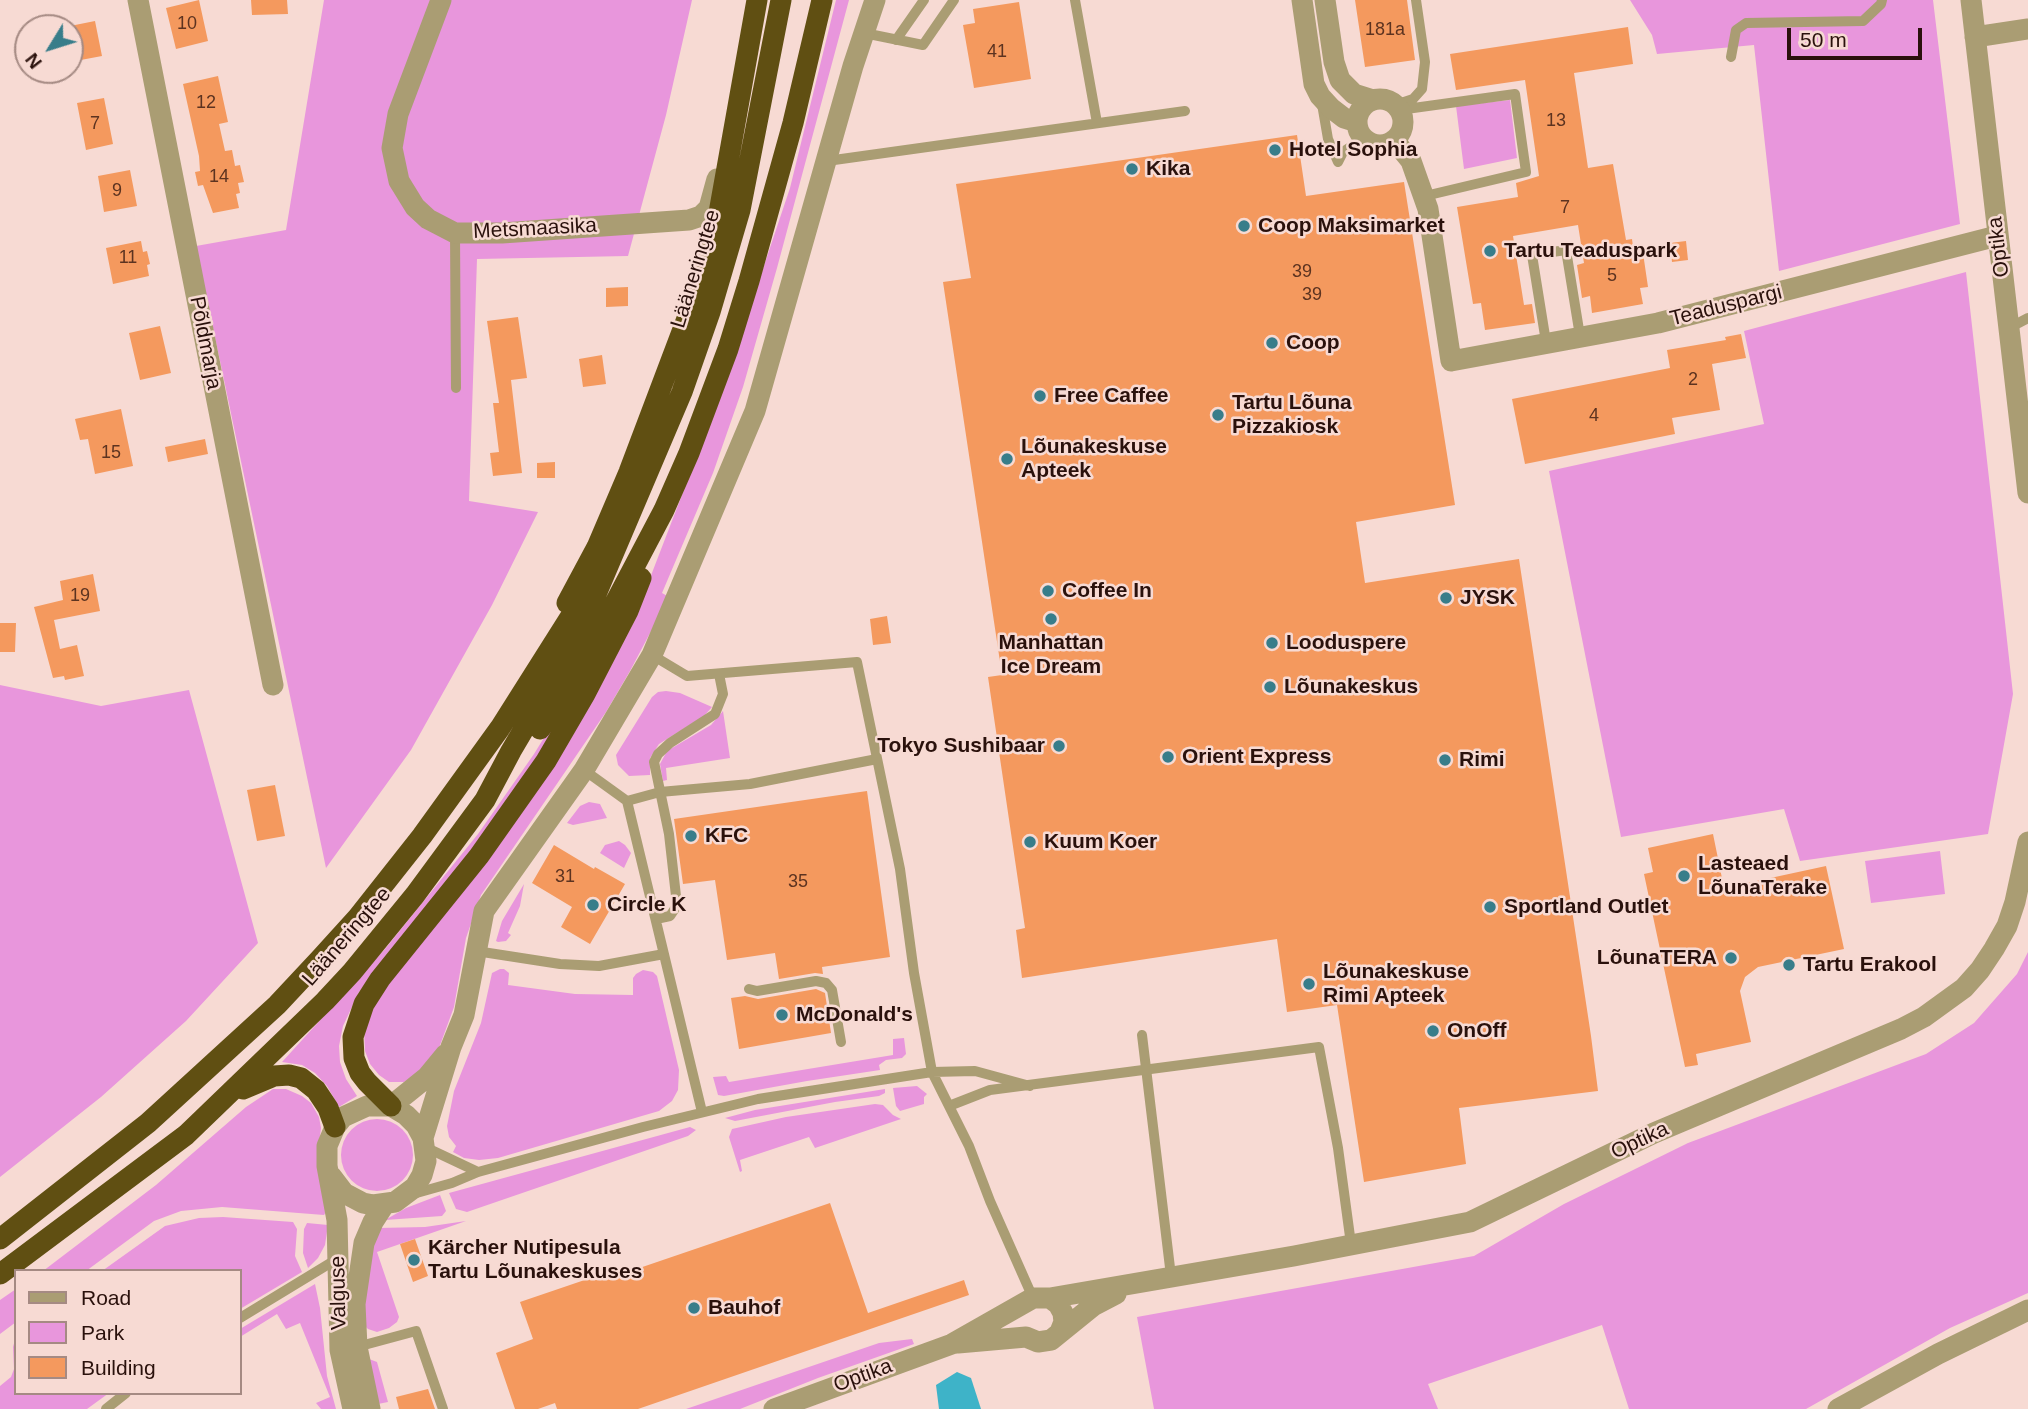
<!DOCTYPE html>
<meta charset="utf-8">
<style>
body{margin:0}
#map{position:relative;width:2028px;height:1409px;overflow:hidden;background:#f7dad3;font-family:Helvetica,sans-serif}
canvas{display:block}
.legend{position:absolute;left:14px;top:1269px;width:228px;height:126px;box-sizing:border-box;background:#f7dad3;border:2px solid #a58a83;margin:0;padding:9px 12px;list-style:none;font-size:21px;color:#2a110c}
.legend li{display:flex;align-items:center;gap:14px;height:35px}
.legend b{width:35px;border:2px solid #a58a83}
.north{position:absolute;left:14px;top:14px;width:70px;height:70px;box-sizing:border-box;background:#f7dad3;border:2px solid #a58a83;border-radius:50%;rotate:232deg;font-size:19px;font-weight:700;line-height:28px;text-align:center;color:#2a110c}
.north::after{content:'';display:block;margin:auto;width:24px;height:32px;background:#387d8a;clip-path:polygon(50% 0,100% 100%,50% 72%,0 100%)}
.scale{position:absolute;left:1787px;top:28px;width:135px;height:32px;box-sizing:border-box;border:4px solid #2a110c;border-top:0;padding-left:9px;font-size:21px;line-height:24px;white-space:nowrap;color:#2a110c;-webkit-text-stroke:5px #f7dad3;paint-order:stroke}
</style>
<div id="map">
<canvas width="2028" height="1409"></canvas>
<ul class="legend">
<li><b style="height:9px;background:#aa9d73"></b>Road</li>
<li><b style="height:19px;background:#e896dc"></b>Park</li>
<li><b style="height:19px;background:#f4995e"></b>Building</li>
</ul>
<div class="north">N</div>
<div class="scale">50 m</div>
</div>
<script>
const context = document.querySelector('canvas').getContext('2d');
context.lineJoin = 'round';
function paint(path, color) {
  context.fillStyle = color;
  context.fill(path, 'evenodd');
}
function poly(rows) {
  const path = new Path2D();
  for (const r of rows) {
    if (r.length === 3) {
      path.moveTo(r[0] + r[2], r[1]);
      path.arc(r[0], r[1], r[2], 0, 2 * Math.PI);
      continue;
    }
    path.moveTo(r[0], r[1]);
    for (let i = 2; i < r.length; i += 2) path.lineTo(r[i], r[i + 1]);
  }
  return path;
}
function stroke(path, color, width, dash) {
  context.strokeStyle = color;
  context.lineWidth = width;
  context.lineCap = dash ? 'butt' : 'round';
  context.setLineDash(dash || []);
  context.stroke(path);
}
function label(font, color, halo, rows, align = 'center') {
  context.font = font + ' Helvetica,sans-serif';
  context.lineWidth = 5;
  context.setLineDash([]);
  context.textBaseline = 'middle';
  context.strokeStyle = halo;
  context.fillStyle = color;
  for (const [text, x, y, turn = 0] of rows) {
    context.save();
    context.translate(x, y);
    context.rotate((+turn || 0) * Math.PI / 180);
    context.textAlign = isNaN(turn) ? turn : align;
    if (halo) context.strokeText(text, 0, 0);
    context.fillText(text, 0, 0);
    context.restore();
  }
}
const green = poly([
 [324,0,692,0,666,115,628,256,477,259,469,501,538,512,492,605,411,750,326,868,196,246,286,230],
 [836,0,849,0,777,268,743,387,713,473,662,593,669,597,630,671,606,712,481,895,466,938,454,1007,439,1048,426,1068,404,1082,389,1082,379,1075,370,1064,365,1051,364,1031,373,1004,640,604,722,391,790,188],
 [1630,0,1933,0,1960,224,1779,271,1754,45,1657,54,1652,35],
 [1510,100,1517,158,1464,169,1456,106],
 [1966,272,2013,694,1988,834,1800,861,1784,809,1621,837,1549,471,1764,424,1744,331],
 [585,671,538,757,482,838,359,992,343,1026,339,1046,340,1062,346,1079,357,1096,339,1107,327,1086,315,1073,302,1065,282,1062,385,949,478,834,534,754],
 [0,685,101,706,189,690,258,943,186,1021,101,1097,0,1177],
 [666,691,680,693,712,707,704,716,659,744,650,758,650,775,629,776,618,765,616,755,652,697,658,692],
 [723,711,730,758,666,768,667,780,663,781,660,764,667,751,711,725],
 [589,802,600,804,607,818,573,825,567,823,580,806],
 [619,841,625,845,631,853,624,868,600,853,605,845],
 [1940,851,1945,894,1871,903,1865,861],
 [524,884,520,906,508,933,511,935,506,941,498,942,496,941,502,921],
 [2028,952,2028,1293,1950,1328,1806,1409,1629,1409,1602,1325,1428,1384,1438,1409,1154,1409,1137,1317,1474,1256,1564,1204,1688,1143,1926,1054,1974,1023,2017,974],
 [500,969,504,969,509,973,508,985,575,994,633,995,633,978,636,974,643,970,653,972,657,976,679,1070,678,1090,672,1101,659,1111,498,1158,479,1160,464,1158,453,1152,456,1146,449,1137,447,1126,454,1091,481,1023,492,973],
 [904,1038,906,1054,902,1058,886,1060,879,1065,880,1070,807,1081,724,1096,718,1095,713,1077,726,1076,729,1082,893,1055,893,1039],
 [917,1086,927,1094,924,1097,924,1104,900,1111,896,1106,893,1088],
 [273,1089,286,1089,302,1096,311,1103,319,1117,321,1128,319,1144,326,1212,324,1215,222,1207,181,1211,154,1221,86,1271,43,1271,156,1185,246,1107],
 [885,1089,885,1093,879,1096,835,1102,735,1121,725,1118,755,1110],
 [875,1104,883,1105,893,1115,901,1119,815,1148,809,1137,740,1160,742,1171,740,1172,729,1137,732,1129,786,1117],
 [377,1155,36],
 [690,1127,696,1130,688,1136,467,1212,456,1209,449,1193],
 [440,1195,446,1211,442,1216,385,1220,406,1208],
 [223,1217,293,1222,297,1229,295,1256,302,1272,240,1309,240,1271,102,1271,165,1226,199,1218],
 [466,1221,377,1252,399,1317,397,1322,389,1328,377,1332,368,1329,365,1326,363,1285,378,1228,425,1227],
 [307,1223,328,1225,325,1245,318,1258,308,1268,303,1253,304,1229],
 [315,1284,320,1308,327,1376,336,1409,321,1409,316,1403,330,1397,300,1323,286,1329,277,1314,240,1337,240,1329],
 [16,1289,16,1322,0,1334,0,1300],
 [16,1336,16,1393,109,1393,87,1409,0,1409,0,1386,11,1377,14,1369,13,1347],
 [912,1339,914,1344,818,1378,740,1409,686,1409,879,1343],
 [369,1359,377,1362,388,1402,378,1404]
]);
const water = poly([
 [957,1372,971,1378,981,1409,939,1409,936,1385]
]);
const building = poly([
 [199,0,208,41,176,49,166,8],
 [251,0,287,0,288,14,252,15],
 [1355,0,1407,0,1415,60,1365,67],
 [1019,2,1031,79,974,88,963,25,975,23,973,9],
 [95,21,102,56,70,62,70,26],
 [1628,27,1633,64,1574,73,1588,168,1613,164,1626,240,1632,239,1634,254,1643,253,1648,287,1640,288,1643,304,1592,313,1590,296,1582,298,1577,265,1584,263,1578,225,1513,236,1524,305,1532,304,1535,323,1485,330,1481,303,1473,304,1457,207,1518,197,1516,183,1539,176,1525,80,1456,90,1450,54],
 [218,76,228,122,219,124,225,151,232,150,235,166,240,165,244,182,238,183,240,193,236,194,239,208,213,213,203,185,198,186,195,172,200,171,199,156,183,84],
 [104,98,113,144,86,150,77,103],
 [1297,135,1306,196,1404,182,1455,505,1356,522,1365,583,1519,559,1591,1036,1598,1091,1459,1108,1466,1164,1364,1182,1337,1005,1287,1012,1277,939,1022,978,1016,930,1025,928,988,677,1002,675,943,282,971,278,956,184],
 [130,170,137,206,104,212,98,176],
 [141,241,143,252,147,251,150,264,147,265,149,276,113,284,106,248],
 [1686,241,1688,260,1672,262,1670,243],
 [628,287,628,306,606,307,606,288],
 [518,317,527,378,511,380,522,473,493,476,490,453,499,452,493,403,499,403,487,321],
 [160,326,171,373,140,380,129,333],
 [1741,334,1746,358,1712,364,1720,410,1672,418,1675,434,1525,464,1512,399,1670,368,1667,350,1726,340,1725,337],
 [602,355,606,384,583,387,579,359],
 [121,409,133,466,95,474,88,439,80,440,75,419],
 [205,439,208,454,168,462,165,447],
 [555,462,555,478,537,478,537,463],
 [93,574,100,611,54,620,60,649,77,645,84,676,65,680,64,676,53,678,34,607,63,600,60,581],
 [887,616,891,643,873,645,870,619],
 [0,623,16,623,15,652,0,652],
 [275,785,285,836,257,841,247,790],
 [867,791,890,957,822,967,823,974,815,973,779,979,775,953,727,960,715,880,683,884,674,819],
 [1713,834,1724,888,1826,866,1844,949,1758,967,1745,977,1740,991,1751,1042,1696,1054,1698,1065,1685,1067,1644,874,1653,872,1648,848],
 [554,845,594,869,595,867,625,884,590,944,561,927,572,907,532,883],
 [816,989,825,993,831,1033,739,1049,731,998,745,996,758,999],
 [830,1203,868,1313,964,1280,969,1295,638,1409,557,1409,555,1403,538,1409,515,1409,496,1353,533,1339,520,1302,614,1270,616,1276],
 [415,1239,428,1276,413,1282,400,1244],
 [428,1389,435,1409,399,1409,396,1397]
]);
const lane = poly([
 [1075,0,1097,123],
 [864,33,923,45,954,0],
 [896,40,924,0],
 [1731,57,1736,30,1746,23,1863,21,1881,4,1882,0],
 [1322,104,1328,139,1338,162],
 [1395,105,1413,99,1422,89,1425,62,1416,0],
 [1399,110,1515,94,1526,172,1425,196],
 [827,161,1185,111],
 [1338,162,1343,152,1364,138],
 [455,233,456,388],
 [2009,328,2028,318],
 [1546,342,1532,255,1566,250,1580,336],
 [652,655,687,676,857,662,900,869,914,973,932,1072,969,1146,990,1201,1033,1298],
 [584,770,627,801,702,1112],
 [627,801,660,792,750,784,877,759],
 [656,919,670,916,676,907,676,896,669,834,654,762,658,754,670,743,715,714,723,694,719,674],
 [476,951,560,964,599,966,664,954],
 [749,989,757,991,816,981,826,983,832,990,841,1042],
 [1142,1035,1171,1276],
 [949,1106,990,1090,1319,1047,1338,1148,1351,1244],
 [425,1147,478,1172],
 [413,1194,452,1183,478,1172,643,1127,758,1099,932,1072,975,1071,1030,1086],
 [240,1318,337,1259],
 [353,1348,416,1331,443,1409],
 [106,1409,126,1393]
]);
const street = poly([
 [138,0,273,685],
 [441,0,398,114,392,148,399,181,415,207,428,219,455,233,502,233,689,220,701,216,709,208,717,179],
 [1302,0,1314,84,1320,96,1331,108,1344,118,1357,122],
 [1325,0,1334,62,1340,80,1354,94,1373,100],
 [1971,0,2028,493],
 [1975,37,2028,29],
 [1380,122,23],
 [1394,140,1411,161,1428,209,1451,361,1658,323,1997,236],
 [391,1106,427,1077,446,1054],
 [423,1138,451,1047,464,1015,484,911,584,770,652,655,755,411,853,66,875,0],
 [331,1176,344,1193,363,1203,373,1205,395,1202,415,1187,422,1175,426,1161,423,1138,416,1125,406,1115,391,1106,367,1106,343,1117,335,1127,327,1146,327,1166,337,1220,340,1350,353,1409],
 [1050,1298,1294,1256,1470,1222,1654,1133,1901,1029,1924,1017,1964,988,1980,970,1994,949,2007,926,2015,902,2028,842],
 [958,1343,1026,1337,1038,1342,1051,1340,1093,1306,1116,1294],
 [370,1409,357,1347,355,1304,364,1243,373,1222,384,1205],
 [774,1409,952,1344,1033,1298,1050,1298,1058,1304,1063,1313,1064,1322,1060,1332],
 [1838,1409,1938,1354,2028,1310]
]);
const highway = poly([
 [567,603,597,547,629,472,691,308,717,224,757,0],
 [540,729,563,695,614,605,664,510,689,453,728,349,749,281,793,123,822,0],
 [243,1089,274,1076,289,1075,301,1078,316,1090,328,1108,335,1127],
 [391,1106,367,1082,360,1073,354,1058,353,1037,364,1004,380,979,479,856,546,761,585,694,628,611,641,578],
 [0,1239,148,1123,277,1005,320,959,358,917,422,836,500,728,586,592],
 [0,1274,186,1135,325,1001,352,972,415,895,485,800,511,751,577,639,682,392,710,312,740,210,781,0]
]);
const markers = [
 [1275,150,7,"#387d8a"],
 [1132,169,7,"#387d8a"],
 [1244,226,7,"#387d8a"],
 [1490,251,7,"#387d8a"],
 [1272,343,7,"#387d8a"],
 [1040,396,7,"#387d8a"],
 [1218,415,7,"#387d8a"],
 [1007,459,7,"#387d8a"],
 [1048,591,7,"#387d8a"],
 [1446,598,7,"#387d8a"],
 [1051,619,7,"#387d8a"],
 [1272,643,7,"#387d8a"],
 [1270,687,7,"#387d8a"],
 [1059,746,7,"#387d8a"],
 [1168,757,7,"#387d8a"],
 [1445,760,7,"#387d8a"],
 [691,836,7,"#387d8a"],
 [1030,842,7,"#387d8a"],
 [1684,876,7,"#387d8a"],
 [593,905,7,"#387d8a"],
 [1490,907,7,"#387d8a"],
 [1731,958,7,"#387d8a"],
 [1789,965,7,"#387d8a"],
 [1309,984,7,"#387d8a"],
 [782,1015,7,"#387d8a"],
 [1433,1031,7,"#387d8a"],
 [414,1260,7,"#387d8a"],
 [694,1308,7,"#387d8a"]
];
const numberNames = [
 ["10",187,24],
 ["181a",1385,30],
 ["41",997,52],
 ["12",206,103],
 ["13",1556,121],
 ["7",95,124],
 ["14",219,177],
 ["9",117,191],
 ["7",1565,208],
 ["11",128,258],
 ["39",1302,272],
 ["5",1612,276],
 ["39",1312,295],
 ["2",1693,380],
 ["4",1594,416],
 ["15",111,453],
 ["19",80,596],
 ["31",565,877],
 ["35",798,882]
];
const poiNames = [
 ["Hotel Sophia",1289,150],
 ["Kika",1146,169],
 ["Coop Maksimarket",1258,226],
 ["Tartu Teaduspark",1504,251],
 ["Coop",1286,343],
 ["Free Caffee",1054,396],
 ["Tartu Lõuna",1232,403],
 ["Pizzakiosk",1232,427],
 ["Lõunakeskuse",1021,447],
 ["Apteek",1021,471],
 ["Coffee In",1062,591],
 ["JYSK",1460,598],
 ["Manhattan",1051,643,"center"],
 ["Ice Dream",1051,667,"center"],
 ["Looduspere",1286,643],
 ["Lõunakeskus",1284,687],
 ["Tokyo Sushibaar",1045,746,"right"],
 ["Orient Express",1182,757],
 ["Rimi",1459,760],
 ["KFC",705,836],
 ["Kuum Koer",1044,842],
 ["Lasteaed",1698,864],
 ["LõunaTerake",1698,888],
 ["Circle K",607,905],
 ["Sportland Outlet",1504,907],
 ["LõunaTERA",1717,958,"right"],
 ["Tartu Erakool",1803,965],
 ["Lõunakeskuse",1323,972],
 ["Rimi Apteek",1323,996],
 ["McDonald's",796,1015],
 ["OnOff",1447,1031],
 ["Kärcher Nutipesula",428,1248],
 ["Tartu Lõunakeskuses",428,1272],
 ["Bauhof",708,1308]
];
const streetNames = [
 ["Metsmaasika",535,229,-3],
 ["Optika",1999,247,-97],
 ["Lääneringtee",696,269,-73],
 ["Teaduspargi",1726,306,-14],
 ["Põldmarja",205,343,79],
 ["Lääneringtee",347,937,-49],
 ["Optika",1640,1141,-25],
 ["Valguse",339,1293,-91],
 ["Optika",863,1376,-20]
];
paint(green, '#e896dc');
paint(water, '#3eb3c8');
paint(building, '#f4995e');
stroke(lane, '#aa9d73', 10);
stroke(street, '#aa9d73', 21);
stroke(highway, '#604f12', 21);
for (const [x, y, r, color] of markers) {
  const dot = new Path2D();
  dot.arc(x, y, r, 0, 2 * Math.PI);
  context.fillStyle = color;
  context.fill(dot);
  stroke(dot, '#f7dad3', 2.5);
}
label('18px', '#5c3320', null, numberNames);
label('bold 21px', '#2a110c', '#f7dad3', poiNames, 'left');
label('21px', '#2a110c', '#f7dad3', streetNames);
</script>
